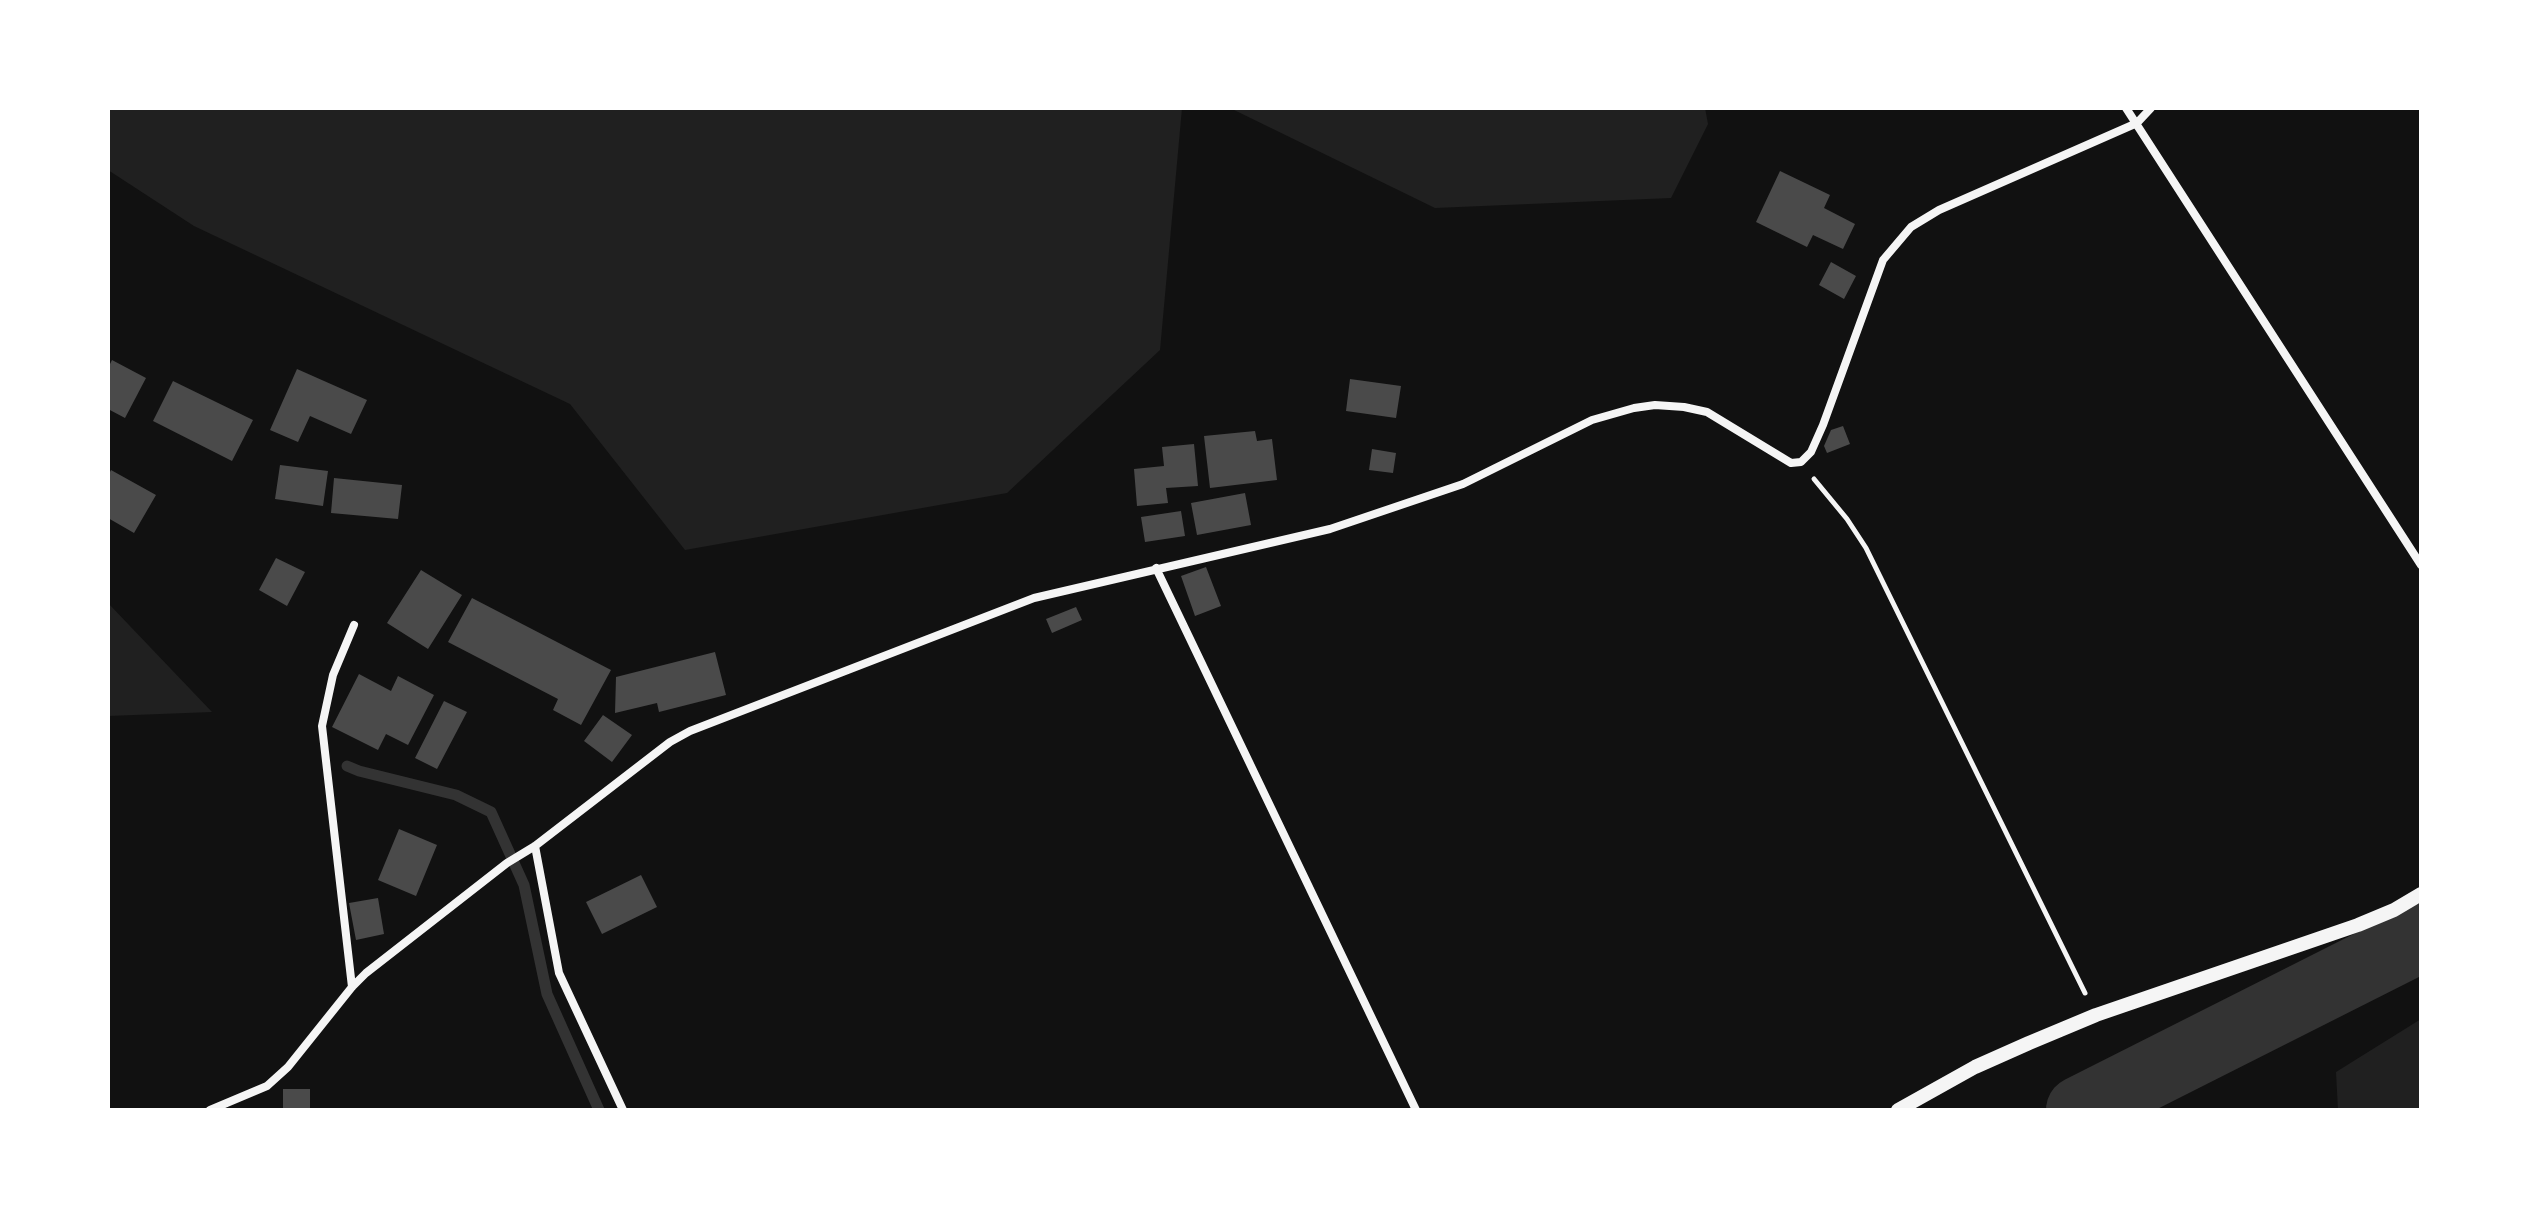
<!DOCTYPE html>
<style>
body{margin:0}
#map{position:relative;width:2529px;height:1218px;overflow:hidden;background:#111;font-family:Raleway,sans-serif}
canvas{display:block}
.frame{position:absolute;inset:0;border:110px solid #fff;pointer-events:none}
</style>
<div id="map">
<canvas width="2529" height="1218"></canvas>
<div class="frame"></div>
</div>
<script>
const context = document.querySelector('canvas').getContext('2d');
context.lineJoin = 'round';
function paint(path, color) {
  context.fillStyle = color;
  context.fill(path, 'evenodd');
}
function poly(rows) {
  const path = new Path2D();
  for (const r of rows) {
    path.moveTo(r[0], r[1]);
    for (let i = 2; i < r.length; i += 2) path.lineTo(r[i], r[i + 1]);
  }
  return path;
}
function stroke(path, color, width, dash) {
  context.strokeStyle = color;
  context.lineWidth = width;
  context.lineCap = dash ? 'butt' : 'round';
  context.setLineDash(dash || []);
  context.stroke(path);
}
const green = poly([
 [108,108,1182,108,1160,350,1007,493,685,550,570,404,194,226,108,170],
 [1230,108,1705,108,1708,124,1671,198,1435,208],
 [108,603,212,712,108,716],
 [2421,1019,2421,1110,2338,1110,2336,1072]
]);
const stream = poly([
 [347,766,359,771,456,795,491,812,524,885,547,994,599,1110]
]);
const river = poly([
 [2080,1110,2421,938]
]);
const building = poly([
 [1780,171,1830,195,1824,208,1855,224,1843,249,1813,235,1807,247,1756,222],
 [1831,262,1856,276,1844,299,1819,285],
 [112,360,146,378,125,418,108,409,108,368],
 [297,369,367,400,351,434,310,416,298,442,270,430],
 [1350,379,1401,386,1396,418,1346,411],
 [173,381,253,420,232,461,153,421],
 [1843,426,1850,444,1827,453,1824,446,1831,430],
 [1255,431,1257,441,1272,439,1277,480,1210,488,1204,436],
 [1194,444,1198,486,1166,488,1168,503,1137,506,1134,469,1164,466,1162,447],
 [1372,449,1396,453,1393,473,1369,470],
 [280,465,328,471,323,506,275,499],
 [111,470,156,495,134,533,108,518,108,476],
 [334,478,402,485,398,519,331,513],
 [1245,493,1251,525,1197,535,1191,503],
 [1181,511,1185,536,1145,542,1141,517],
 [276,558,305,572,287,606,259,590],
 [1206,567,1221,606,1195,616,1181,576],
 [421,570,462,595,428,649,387,623],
 [472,598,611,670,581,725,553,710,558,699,448,642],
 [1076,607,1082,620,1052,633,1046,619],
 [715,652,726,695,659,712,657,703,615,713,616,677],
 [359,674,391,691,398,676,434,695,408,745,386,734,378,750,332,727],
 [444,701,467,712,437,769,415,758],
 [603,715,632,735,612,762,584,741],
 [399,829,437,845,416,896,378,880],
 [641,875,657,907,602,934,586,902],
 [378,898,384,934,356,940,349,903],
 [283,1089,310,1089,310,1110,283,1110]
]);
const path = poly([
 [1814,479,1847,519,1866,548,2085,993]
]);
const minor = poly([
 [2126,108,2421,565],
 [1156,568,1416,1110],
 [535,846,559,973,623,1110],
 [352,987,322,726,333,675,354,625],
 [210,1110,267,1086,288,1067,352,987,366,973,507,863,535,846,670,742,690,731,1034,598,1330,529,1463,484,1592,420,1634,408,1655,405,1684,407,1707,412,1791,463,1801,462,1811,452,1823,425,1883,260,1911,227,1939,210,2137,123,2151,108]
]);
const tertiary = poly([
 [1898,1110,1975,1067,2029,1043,2096,1015,2358,925,2394,910,2421,894]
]);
paint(green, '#202020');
stroke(stream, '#333', 11);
stroke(river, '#333', 68);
paint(building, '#4a4a4a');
stroke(path, '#f5f5f5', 5);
stroke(minor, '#f5f5f5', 8);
stroke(tertiary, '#f5f5f5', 14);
</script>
